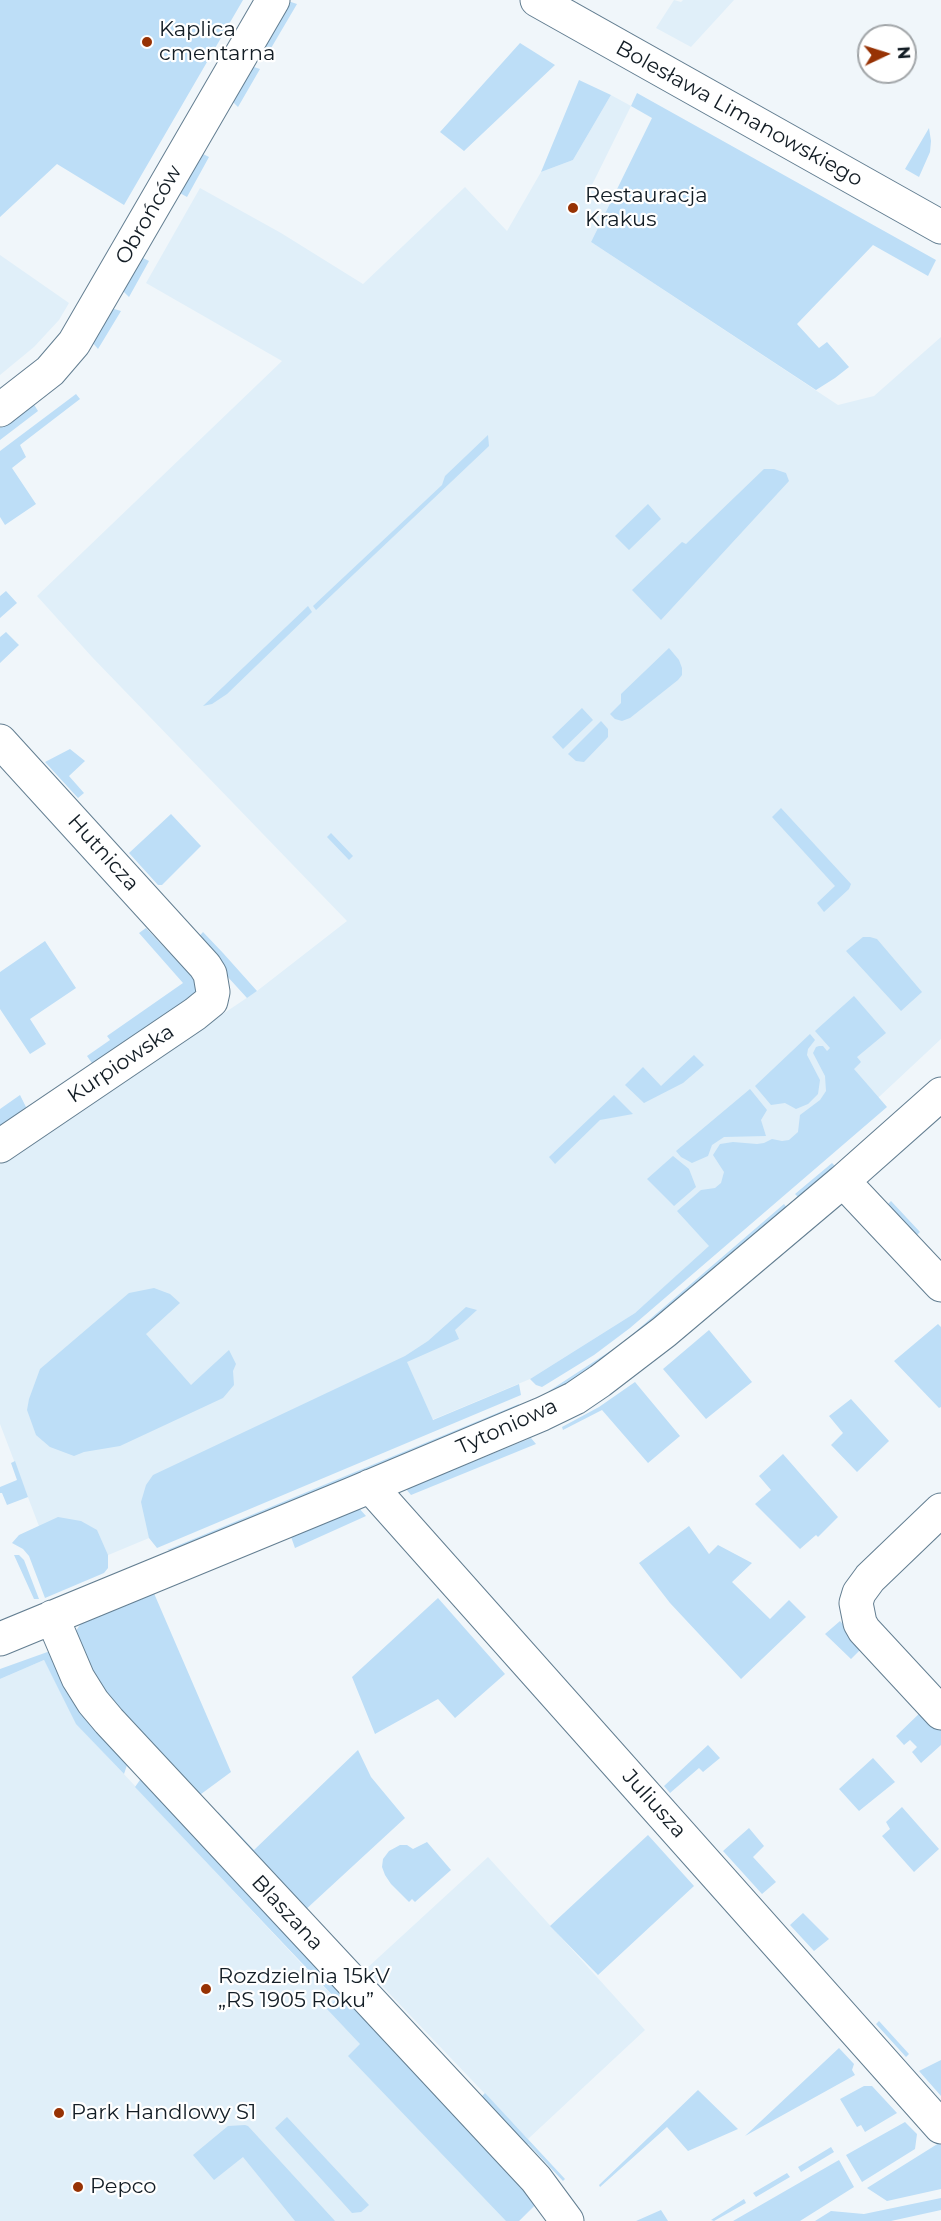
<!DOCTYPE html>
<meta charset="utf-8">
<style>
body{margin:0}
#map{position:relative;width:941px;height:2221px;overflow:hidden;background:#f0f6fa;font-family:Montserrat,sans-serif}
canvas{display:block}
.north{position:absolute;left:857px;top:24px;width:60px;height:60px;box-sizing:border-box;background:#fff;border:2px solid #a1a5a8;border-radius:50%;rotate:86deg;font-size:16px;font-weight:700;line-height:24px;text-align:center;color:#131d25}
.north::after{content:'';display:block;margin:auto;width:21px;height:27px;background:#973204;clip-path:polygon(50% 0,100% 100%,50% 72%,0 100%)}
</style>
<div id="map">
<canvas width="941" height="2221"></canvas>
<div class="north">N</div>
</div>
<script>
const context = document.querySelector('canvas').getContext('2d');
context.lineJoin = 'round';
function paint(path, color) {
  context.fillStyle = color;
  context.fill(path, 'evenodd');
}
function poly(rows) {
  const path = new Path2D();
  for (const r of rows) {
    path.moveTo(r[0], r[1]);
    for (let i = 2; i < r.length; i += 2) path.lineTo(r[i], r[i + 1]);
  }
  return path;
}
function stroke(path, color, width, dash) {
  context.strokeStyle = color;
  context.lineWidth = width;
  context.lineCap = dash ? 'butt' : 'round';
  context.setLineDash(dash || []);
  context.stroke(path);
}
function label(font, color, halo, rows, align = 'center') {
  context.font = font + ' Montserrat,sans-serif';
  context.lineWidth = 4.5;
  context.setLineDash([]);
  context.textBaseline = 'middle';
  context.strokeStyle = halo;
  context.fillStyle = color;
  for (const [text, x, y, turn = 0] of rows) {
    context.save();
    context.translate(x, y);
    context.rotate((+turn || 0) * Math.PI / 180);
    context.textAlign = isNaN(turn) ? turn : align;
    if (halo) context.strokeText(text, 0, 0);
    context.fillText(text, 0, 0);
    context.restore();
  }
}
const built = poly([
 [674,0,681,2,683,0,734,0,691,47,656,28],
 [611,95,631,106,590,189,611,201,591,242,838,405,874,396,941,337,941,1039,864,1111,635,1313,530,1379,58,1576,0,1424,0,1164,257,991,347,921,92,657,37,596,282,361,146,283,200,188,281,233,363,284,465,187,507,231,541,172,573,160],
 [0,255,69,303,59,320,34,347,0,375],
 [44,1660,77,1724,298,1960,535,2206,519,2221,0,2221,0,1679],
 [488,1857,645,2030,528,2139,366,1969]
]);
const green = poly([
 [0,0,243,0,124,205,57,164,0,217],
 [288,1,297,4,267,55,260,50],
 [520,43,555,65,464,151,440,132],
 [251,66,260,69,238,107,231,100],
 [579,80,611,95,573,160,541,172],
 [637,93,936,260,928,276,873,245,797,324,819,348,827,342,849,367,835,378,816,390,591,242,652,118,631,106],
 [929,128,931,141,930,152,919,177,905,169],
 [201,153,209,157,187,197,178,192],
 [141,257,149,261,129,297,122,290],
 [111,308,121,311,98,349,92,342],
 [76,394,80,399,20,445,26,457,12,468,36,504,5,525,0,517,0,451],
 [33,403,38,411,0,440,0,428],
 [488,435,489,446,316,610,313,606,442,485,445,476],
 [764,469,774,469,786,473,789,481,661,620,632,590,682,542,686,544],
 [648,504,661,519,629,550,615,536],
 [6,591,17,603,0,618,0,596],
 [308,606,312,612,227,694,212,704,203,706],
 [6,632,19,645,0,663,0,637],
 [669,648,679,660,682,668,682,675,678,680,630,718,622,721,615,719,610,714,621,703,621,694],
 [582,708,593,720,563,749,552,737],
 [601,721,608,729,608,737,584,762,576,761,568,754],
 [70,749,85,761,69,776,84,793,78,798,45,762],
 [781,808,851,884,849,889,824,912,817,903,835,886,772,817],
 [171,814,201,846,162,885,158,885,129,853],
 [331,833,353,856,349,860,327,837],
 [146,928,184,968,193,967,202,990,96,1069,87,1056,110,1040,107,1036,183,983,139,933],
 [203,932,223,953,257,991,247,998,195,941],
 [863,937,870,937,877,939,922,992,901,1011,846,951],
 [45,941,76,988,30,1019,46,1044,30,1054,0,1009,0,972],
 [854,996,886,1033,857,1057,861,1062,854,1069,887,1107,630,1328,594,1355,542,1387,536,1385,530,1379,635,1313,709,1246,677,1211,701,1190,715,1188,721,1183,724,1172,713,1155,720,1144,733,1142,757,1144,764,1143,772,1139,782,1141,789,1140,798,1132,800,1115,820,1100,826,1091,825,1076,813,1053,816,1047,819,1046,823,1046,827,1051,830,1048,815,1031],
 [810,1034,815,1040,808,1049,807,1055,820,1080,818,1094,808,1104,796,1109,785,1103,771,1105,755,1086],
 [694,1055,704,1065,683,1083,644,1103,625,1085,643,1067,661,1086],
 [750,1089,767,1110,761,1120,766,1136,724,1137,712,1145,708,1156,692,1163,681,1157,676,1151],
 [20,1095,27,1109,0,1127,0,1109],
 [614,1095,633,1114,600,1120,555,1164,549,1157],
 [673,1156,689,1169,696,1187,674,1206,647,1179],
 [832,1163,835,1166,799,1198,795,1194],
 [891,1201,920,1232,916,1236,884,1208],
 [784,1204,787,1208,637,1337,560,1389,549,1391,621,1344],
 [154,1288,170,1294,180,1303,146,1334,191,1385,229,1350,236,1364,233,1371,234,1385,223,1398,120,1446,84,1452,74,1456,50,1447,36,1435,27,1410,29,1399,40,1369,129,1293],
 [466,1307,477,1310,455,1330,459,1339,407,1362,433,1420,519,1384,521,1395,157,1548,149,1538,141,1502,146,1485,153,1475,405,1356,428,1341],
 [938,1324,941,1327,941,1407,939,1408,894,1361],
 [709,1330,752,1382,706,1419,663,1369],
 [635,1382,680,1436,648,1463,602,1410,563,1430,562,1427,599,1407],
 [851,1399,889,1441,857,1472,831,1445,843,1433,829,1416],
 [519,1404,517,1411,175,1550,167,1550],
 [531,1438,536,1444,411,1495,406,1489],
 [783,1454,838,1517,818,1537,816,1535,800,1549,755,1504,771,1490,759,1476],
 [15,1461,28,1497,7,1505,2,1493,0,1493,0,1487,17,1480,11,1463],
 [357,1506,366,1516,295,1548,290,1534],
 [58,1517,81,1521,97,1530,108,1555,108,1568,104,1573,45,1598,29,1556,23,1549,12,1543,19,1535],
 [689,1526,709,1554,718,1545,752,1563,732,1582,770,1619,789,1600,806,1617,741,1679,670,1603,639,1563],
 [14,1555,19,1555,24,1560,39,1599,34,1599],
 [153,1591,231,1772,197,1797,107,1703,75,1632,82,1622],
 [438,1598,505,1674,455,1718,438,1699,375,1734,352,1677],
 [840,1621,864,1646,851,1659,825,1634],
 [53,1650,128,1762,124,1774,76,1724,44,1660,0,1679,0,1669],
 [924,1709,941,1727,941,1745,921,1763,912,1752,917,1747,910,1740,904,1745,896,1736],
 [708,1745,720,1758,703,1772,699,1768,670,1793,664,1786],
 [358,1750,371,1777,405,1818,303,1912,215,1818,218,1812,254,1850],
 [873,1758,895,1782,859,1811,839,1789],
 [142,1777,540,2200,519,2221,506,2221,348,2056,360,2044,327,2009,336,1999,135,1787],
 [902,1807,939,1849,914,1872,882,1836,890,1829,886,1822],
 [749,1828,764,1846,753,1857,776,1882,762,1894,723,1851],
 [648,1835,694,1886,598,1975,550,1926],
 [427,1842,451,1870,415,1902,412,1899,409,1902,391,1884,385,1875,382,1867,383,1859,389,1851,400,1845,407,1845,413,1849],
 [803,1913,829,1939,814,1951,790,1925],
 [879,2021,909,2054,906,2057,876,2024],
 [839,2048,854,2064,852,2070,855,2075,745,2136],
 [941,2060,941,2096,919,2071],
 [864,2086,872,2086,897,2113,865,2132,861,2125,857,2127,840,2099],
 [698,2090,738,2129,688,2151,667,2127,600,2187,599,2185],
 [485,2093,565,2179,563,2181,528,2144,523,2147,479,2099],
 [287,2117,369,2205,361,2212,352,2213,275,2128],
 [905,2122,917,2134,915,2149,862,2182,846,2155],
 [245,2125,248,2126,335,2221,295,2221,243,2157,214,2180,193,2155,228,2126],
 [939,2143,941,2145,941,2189,887,2201,867,2188],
 [831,2147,834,2152,801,2172,798,2167],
 [839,2160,854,2187,800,2221,733,2221],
 [787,2173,790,2177,756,2197,753,2193],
 [941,2198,941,2210,891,2221,815,2221,831,2211,864,2214],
 [744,2199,746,2203,714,2221,711,2220],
 [661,2210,668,2221,636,2221]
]);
const minor = poly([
 [537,0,941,227],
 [0,410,50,371,74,343,273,0],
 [0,741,205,966,210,974,213,992,211,1001,195,1014,0,1146],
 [843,1181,941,1285],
 [370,1486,941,2127],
 [941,1510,870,1578,859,1593,856,1603,860,1623,864,1630,941,1713],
 [52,1617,78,1678,93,1702,109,1721,536,2179,567,2221],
 [0,1639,352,1494,542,1414,575,1398,600,1381,664,1332,843,1181,941,1094]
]);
const markers = [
 [147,42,6,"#973204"],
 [573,208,6,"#973204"],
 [206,1989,6,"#973204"],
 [59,2113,6,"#973204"],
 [78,2187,6,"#973204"]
];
const poiNames = [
 ["Kaplica",159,30],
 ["cmentarna",159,54],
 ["Restauracja",585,196],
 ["Krakus",585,220],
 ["Rozdzielnia 15kV",218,1977],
 ["„RS 1905 Roku”",218,2001],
 ["Park Handlowy S1",71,2113],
 ["Pepco",90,2187]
];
const streetNames = [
 ["Bolesława Limanowskiego",739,114,29],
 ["Obrońców",149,215,-60],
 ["Hutnicza",103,853,48],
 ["Kurpiowska",121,1064,-34],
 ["Tytoniowa",507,1427,-24],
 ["Juliusza",654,1804,48],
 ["Blaszana",287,1913,47]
];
paint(built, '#e0eff9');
paint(green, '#bddef7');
stroke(minor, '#637e91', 35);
stroke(minor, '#fff', 33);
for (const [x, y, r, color] of markers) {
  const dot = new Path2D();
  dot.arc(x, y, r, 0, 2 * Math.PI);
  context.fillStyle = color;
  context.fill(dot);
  stroke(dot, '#fff', 2);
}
label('21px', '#131d25', '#fff', poiNames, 'left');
label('21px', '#131d25', '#fff', streetNames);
</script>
